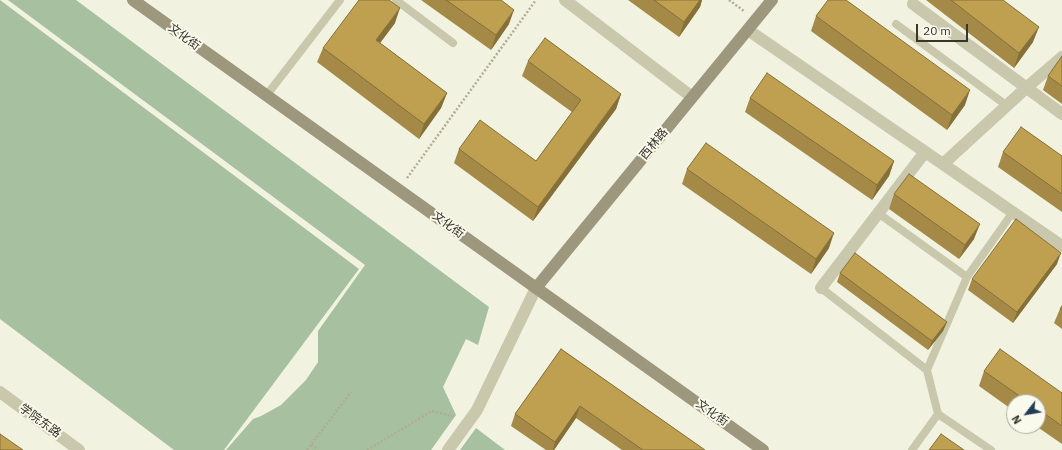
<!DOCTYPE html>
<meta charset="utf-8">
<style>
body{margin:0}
#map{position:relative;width:1062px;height:450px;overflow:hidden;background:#f2f2e0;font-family:"IBM Plex Sans",sans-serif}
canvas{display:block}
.north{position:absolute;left:1006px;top:394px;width:40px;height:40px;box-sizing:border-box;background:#f9f9ec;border:1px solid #acab9f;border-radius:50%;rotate:239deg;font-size:11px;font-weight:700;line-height:16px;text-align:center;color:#38352b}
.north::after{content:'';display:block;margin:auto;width:14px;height:18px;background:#223b57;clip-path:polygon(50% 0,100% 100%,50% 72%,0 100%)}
.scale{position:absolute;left:916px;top:24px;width:52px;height:18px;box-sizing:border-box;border:2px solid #38352b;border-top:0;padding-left:5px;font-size:12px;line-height:14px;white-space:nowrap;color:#38352b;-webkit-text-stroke:3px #f9f9ec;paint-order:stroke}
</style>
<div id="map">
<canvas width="1062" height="450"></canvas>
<div class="north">N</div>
<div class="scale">20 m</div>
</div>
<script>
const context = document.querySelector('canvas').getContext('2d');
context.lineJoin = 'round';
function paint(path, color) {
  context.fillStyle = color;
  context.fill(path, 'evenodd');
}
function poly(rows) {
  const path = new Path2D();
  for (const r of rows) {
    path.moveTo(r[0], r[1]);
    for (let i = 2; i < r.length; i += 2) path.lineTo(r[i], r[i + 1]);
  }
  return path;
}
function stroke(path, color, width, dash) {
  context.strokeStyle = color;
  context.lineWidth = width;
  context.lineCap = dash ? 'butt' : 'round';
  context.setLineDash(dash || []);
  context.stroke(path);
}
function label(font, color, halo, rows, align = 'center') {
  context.font = font + ' "IBM Plex Sans","Noto Sans SC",sans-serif';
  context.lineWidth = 4;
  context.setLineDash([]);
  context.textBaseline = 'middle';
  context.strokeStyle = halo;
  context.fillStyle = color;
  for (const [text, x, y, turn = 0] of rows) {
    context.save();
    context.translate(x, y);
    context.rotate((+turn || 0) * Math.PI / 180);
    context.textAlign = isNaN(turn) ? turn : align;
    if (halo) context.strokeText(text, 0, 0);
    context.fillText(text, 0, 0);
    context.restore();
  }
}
const green = poly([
 [0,0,359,269,224,450,174,450,0,319],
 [8,0,76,0,489,307,478,345,466,339,443,387,456,415,431,450,226,450,253,419,261,416,281,405,306,380,318,362,318,331,365,265],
 [476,428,505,450,460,450]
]);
const path = poly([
 [729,0,744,11],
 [407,178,536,0],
 [311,445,318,450],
 [307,450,351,392],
 [367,450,432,411,455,417]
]);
const lane = poly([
 [396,0,453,43],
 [896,24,1006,105],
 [266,96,340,0],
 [878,213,967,277],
 [821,288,927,370,938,414],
 [927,370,967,277,1013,212],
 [912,450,938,414,991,450]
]);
const street = poly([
 [565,0,692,97],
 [913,4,1062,114],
 [748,30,1062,246],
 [943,164,1026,88,1062,57],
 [821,288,925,152],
 [0,392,79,450],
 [448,450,477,410,536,288]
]);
const secondary = poly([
 [133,0,763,450],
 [536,288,772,0]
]);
const wall = poly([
 [421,0,501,0,509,24,491,50],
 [628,0,702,0,700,7,679,37],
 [926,0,1003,0,1033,42,1014,68],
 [816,16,965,105,947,130,811,31],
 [395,23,380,43,447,93,441,108,419,139,317,62,323,48],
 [1062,56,1062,104,1043,90,1048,76],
 [528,61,621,94,616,109,533,221,454,163,459,149,536,161,572,112,522,76],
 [750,98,894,161,889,176,872,200,745,112],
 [1003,152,1062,156,1062,212,998,167],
 [687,169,829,248,811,274,682,184],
 [894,194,974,239,959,259,889,209],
 [1057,264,1013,323,968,290,972,279],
 [840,273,947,322,943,331,928,350,837,282],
 [1062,306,1062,329,1054,323,1060,309],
 [561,349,705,450,622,450,576,418,554,450,546,450,511,426,515,414],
 [984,371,1062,393,1062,444,1036,426,1038,426,1038,402,1014,402,1014,411,979,386]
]);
const shadedWall = poly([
 [700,0,702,0,700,7,679,37,684,22],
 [400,8,395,23,371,55,376,40],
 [514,10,509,24,491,50,496,35],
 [1039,27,1033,42,1014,68,1019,53],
 [970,90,965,105,947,130,952,115],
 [447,93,441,108,419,139,424,124],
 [621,94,616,109,533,221,538,207],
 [894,161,889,176,872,200,877,185],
 [980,224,974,239,959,259,965,245],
 [834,233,829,248,811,274,816,259],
 [1061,253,1057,264,1013,323,1017,312],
 [947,322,943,331,928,350,932,341],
 [580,406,576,418,554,450,553,450,555,442]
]);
const building = poly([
 [359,0,389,0,400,8,376,40,447,93,424,124,323,48,359,0],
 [446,0,501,0,514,10,496,35,446,0],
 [654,0,700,0,684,22,654,0],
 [828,0,846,0,970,90,952,115,816,16,828,0],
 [951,0,1003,0,1039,27,1019,53,951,0],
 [545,38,621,94,538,207,459,149,480,120,536,161,581,100,528,61,545,38],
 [1062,56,1062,86,1048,76,1062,56],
 [767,73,894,161,877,185,750,98,767,73],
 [1021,127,1062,156,1062,194,1003,152,1021,127],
 [706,143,834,233,816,259,687,169,706,143],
 [909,174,980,224,965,245,894,194,909,174],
 [1016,219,1061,253,1017,312,972,279,1016,219],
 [855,253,947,322,932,341,840,273,855,253],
 [1062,306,1062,310,1060,309,1062,306],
 [561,349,705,450,643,450,580,406,555,442,515,414,561,349],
 [1000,349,1062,393,1062,426,1038,409,1038,402,1028,402,984,371,1000,349],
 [0,434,23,450,0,450,0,434],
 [941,434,964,450,929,450,941,434]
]);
const streetNames = [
 ["文化街",184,37,36],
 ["西林路",654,144,-51],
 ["文化街",448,225,36],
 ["文化街",712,413,35],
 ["学院东路",40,421,36]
];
paint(green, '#a6c0a0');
stroke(path, '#b0ad92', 2.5, [2, 2]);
stroke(lane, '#c9c7ac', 8);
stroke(street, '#c9c7ac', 12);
stroke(secondary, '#9d987d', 12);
paint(wall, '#a48a46');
paint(shadedWall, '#867039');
paint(building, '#bfa051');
stroke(building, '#867039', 1);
label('12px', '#38352b', '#f9f9ec', streetNames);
</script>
